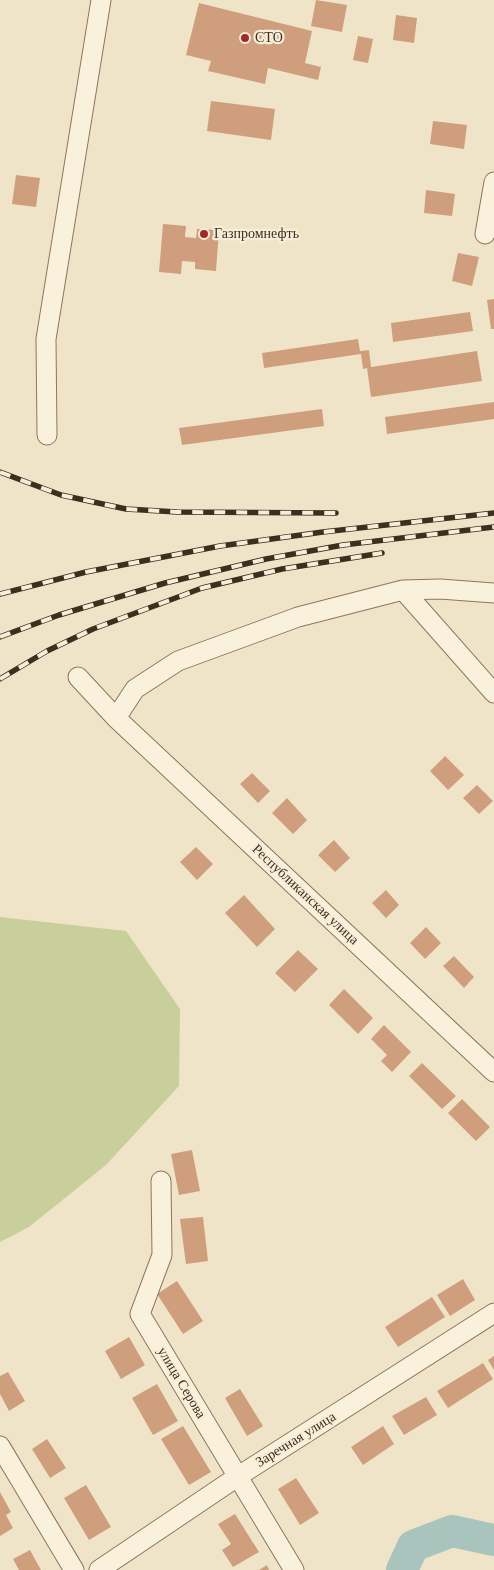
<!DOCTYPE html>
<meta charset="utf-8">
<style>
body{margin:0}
canvas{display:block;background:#f0e4c8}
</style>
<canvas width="494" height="1570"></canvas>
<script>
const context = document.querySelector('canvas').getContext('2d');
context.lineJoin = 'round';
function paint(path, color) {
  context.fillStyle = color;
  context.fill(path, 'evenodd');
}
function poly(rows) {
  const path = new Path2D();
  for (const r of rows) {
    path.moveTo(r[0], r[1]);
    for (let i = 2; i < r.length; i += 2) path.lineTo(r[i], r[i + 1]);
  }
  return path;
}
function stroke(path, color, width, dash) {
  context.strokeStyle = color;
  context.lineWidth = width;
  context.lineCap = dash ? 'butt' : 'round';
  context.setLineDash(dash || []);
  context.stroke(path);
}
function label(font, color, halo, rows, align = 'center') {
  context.font = font + ' Georgia,serif';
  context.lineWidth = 4.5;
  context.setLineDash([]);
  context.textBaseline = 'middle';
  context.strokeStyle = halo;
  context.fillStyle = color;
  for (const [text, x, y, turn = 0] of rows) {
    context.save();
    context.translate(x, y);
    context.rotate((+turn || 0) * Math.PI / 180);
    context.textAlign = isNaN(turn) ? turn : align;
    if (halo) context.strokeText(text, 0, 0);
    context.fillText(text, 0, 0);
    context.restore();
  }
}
const green = poly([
 [0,917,126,931,180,1009,179,1086,106,1165,29,1227,0,1242]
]);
const river = poly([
 [402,1570,413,1546,452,1531,494,1540]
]);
const building = poly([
 [316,0,347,5,342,32,311,26],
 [199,3,312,31,305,63,321,67,318,80,268,68,265,84,208,71,211,61,186,55],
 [396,15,417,18,414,43,393,40],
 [358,36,373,39,368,63,353,60],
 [211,101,275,109,271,140,207,131],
 [433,121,467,125,464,149,430,144],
 [16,175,40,178,36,207,12,204],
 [426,190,455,194,452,216,424,213],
 [163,224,186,226,185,237,196,238,197,229,219,230,216,271,195,269,195,262,182,261,181,274,159,272],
 [458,253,479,257,472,286,452,281],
 [494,299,494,329,491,329,487,300],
 [470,312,473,331,393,342,391,323],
 [358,339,360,351,369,350,371,367,477,351,482,381,371,397,367,368,363,369,361,354,264,368,262,353],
 [494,402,494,419,387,434,385,417],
 [322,409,324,426,182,445,179,428],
 [445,756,464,775,448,790,430,771],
 [252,773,270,791,258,803,240,784],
 [477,785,493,801,479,814,463,798],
 [287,798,307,820,293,834,272,813],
 [334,840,350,858,335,872,318,855],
 [196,847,213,864,197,880,180,862],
 [386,890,399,905,386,918,372,903],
 [244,895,275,929,257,947,225,913],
 [426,927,441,943,425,959,410,943],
 [298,950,318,969,295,992,275,973],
 [454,956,474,977,464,988,443,966],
 [344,989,373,1018,358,1034,329,1005],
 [384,1025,411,1052,392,1072,381,1061,387,1055,371,1039],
 [422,1063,456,1096,442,1109,409,1076],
 [462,1099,490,1127,476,1141,448,1113],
 [192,1150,200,1191,179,1195,171,1154],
 [203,1217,208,1261,186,1264,180,1219],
 [463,1279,475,1300,450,1316,437,1295],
 [177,1281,203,1321,183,1334,157,1294],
 [432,1297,445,1317,398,1347,385,1327],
 [129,1337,145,1365,121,1379,105,1351],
 [494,1356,494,1370,488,1360],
 [483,1363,493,1379,448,1408,437,1391],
 [8,1372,25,1401,9,1411,0,1394,0,1376],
 [157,1384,178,1421,153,1435,132,1398],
 [240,1389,263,1426,247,1436,225,1398],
 [426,1397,437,1415,404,1435,392,1416],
 [183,1426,211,1472,189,1485,161,1439],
 [383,1426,394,1444,363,1465,351,1447],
 [47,1439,66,1468,50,1478,32,1449],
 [296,1478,319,1513,300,1525,278,1489],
 [86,1485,111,1527,89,1540,64,1498],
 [0,1492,11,1512,6,1515,13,1528,0,1536],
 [235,1514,259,1552,233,1567,222,1550,231,1544,218,1524],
 [30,1550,41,1570,19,1570,13,1559],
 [267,1565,269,1570,259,1570]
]);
const minor = poly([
 [485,234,494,182],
 [47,435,46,339,101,0],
 [403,590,494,693],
 [78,677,116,718,494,1072],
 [116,718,135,689,178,661,298,617,403,590,440,589,494,593],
 [161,1181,162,1255,140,1314,294,1570],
 [0,1446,74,1570],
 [99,1570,237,1477,494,1313]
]);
const rail = poly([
 [0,472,61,495,126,509,177,512,336,513],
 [0,594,86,572,220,546,323,532,494,513],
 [0,637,59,615,165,583,266,559,343,545,494,527],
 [0,679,47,651,93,629,202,588,282,569,382,553]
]);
const markers = [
 [245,38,5,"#9e2a2b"],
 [204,234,5,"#9e2a2b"]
];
const poiNames = [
 ["СТО",255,38],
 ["Газпромнефть",214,234]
];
const streetNames = [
 ["Республиканская улица",305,895,43],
 ["улица Серова",181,1383,59],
 ["Заречная улица",296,1440,-32]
];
paint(green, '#c9cf9b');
stroke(river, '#a9c4bc', 32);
paint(building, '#cf9f7d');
stroke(minor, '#8d765c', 21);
stroke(minor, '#faf1dc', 19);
stroke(rail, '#3d2e20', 5.5);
stroke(rail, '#f7eed8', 4, [11]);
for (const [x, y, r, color] of markers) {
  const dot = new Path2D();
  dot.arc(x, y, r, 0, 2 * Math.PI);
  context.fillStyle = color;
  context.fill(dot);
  stroke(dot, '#f7eed8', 2);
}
label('14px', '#3d2e20', '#f7eed8', poiNames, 'left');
label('14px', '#3d2e20', '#f7eed8', streetNames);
</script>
